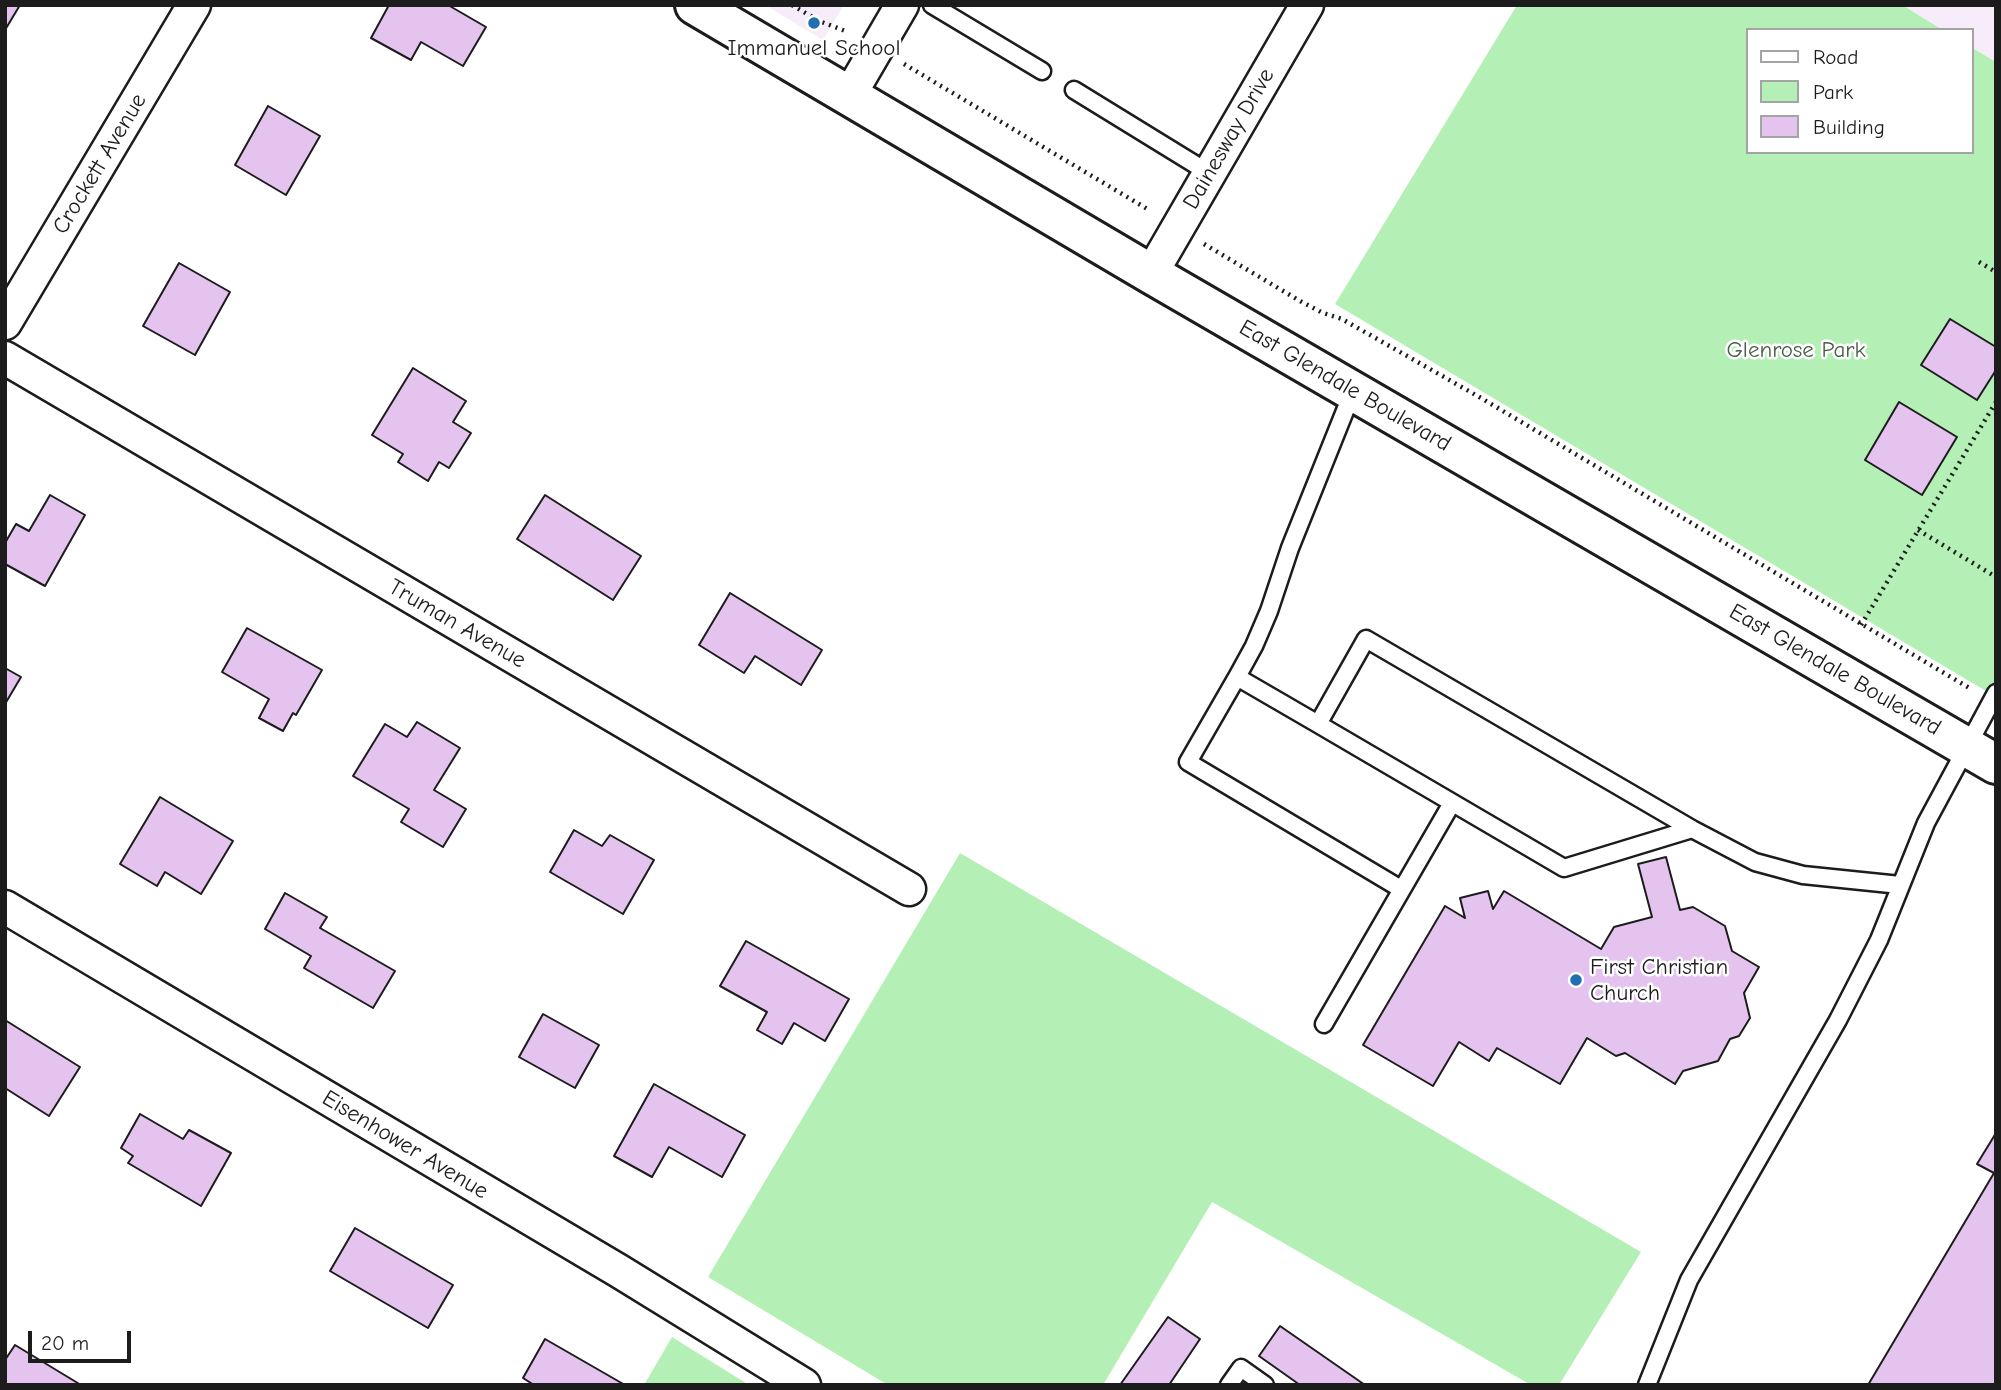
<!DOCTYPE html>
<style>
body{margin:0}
#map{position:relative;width:2001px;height:1390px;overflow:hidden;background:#fff;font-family:"Comic Neue",sans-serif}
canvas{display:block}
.frame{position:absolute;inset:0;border:7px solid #1c1c1c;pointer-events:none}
.legend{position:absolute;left:1746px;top:28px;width:228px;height:126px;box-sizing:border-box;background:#fff;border:2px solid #a4a4a4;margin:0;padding:9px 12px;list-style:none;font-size:21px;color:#1c1c1c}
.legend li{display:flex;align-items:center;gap:14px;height:35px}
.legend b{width:35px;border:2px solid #a4a4a4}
.scale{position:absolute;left:28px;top:1331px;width:103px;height:32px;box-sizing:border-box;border:4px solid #1c1c1c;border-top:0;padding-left:9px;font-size:21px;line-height:24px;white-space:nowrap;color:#1c1c1c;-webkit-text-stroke:5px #fff;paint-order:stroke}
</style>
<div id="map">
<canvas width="2001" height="1390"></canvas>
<div class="frame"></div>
<ul class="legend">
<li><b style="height:9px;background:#fff"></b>Road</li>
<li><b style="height:19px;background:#b4f0b5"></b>Park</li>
<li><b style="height:19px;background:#e4c3ef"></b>Building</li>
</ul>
<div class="scale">20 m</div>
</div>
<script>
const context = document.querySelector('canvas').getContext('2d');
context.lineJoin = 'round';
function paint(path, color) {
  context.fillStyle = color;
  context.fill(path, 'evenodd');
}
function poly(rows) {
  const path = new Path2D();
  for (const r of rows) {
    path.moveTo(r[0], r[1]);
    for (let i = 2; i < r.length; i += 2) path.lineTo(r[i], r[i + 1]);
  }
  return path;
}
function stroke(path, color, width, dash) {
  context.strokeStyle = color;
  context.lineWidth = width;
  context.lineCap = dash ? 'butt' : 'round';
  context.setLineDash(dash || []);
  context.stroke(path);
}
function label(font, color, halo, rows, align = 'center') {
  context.font = font + ' "Comic Neue",sans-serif';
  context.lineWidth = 5;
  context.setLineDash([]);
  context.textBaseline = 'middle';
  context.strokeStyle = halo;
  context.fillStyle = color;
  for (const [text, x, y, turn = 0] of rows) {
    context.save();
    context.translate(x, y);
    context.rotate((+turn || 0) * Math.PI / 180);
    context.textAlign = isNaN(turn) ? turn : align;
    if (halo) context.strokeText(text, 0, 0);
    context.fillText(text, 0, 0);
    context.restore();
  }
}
const built = poly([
 [765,5,844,5,823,40],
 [1902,5,1996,5,1996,62,1971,47,1971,30,1943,30]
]);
const green = poly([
 [1517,5,1902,5,1943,30,1747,30,1747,152,1971,152,1971,47,1996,62,1996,697,1335,304],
 [960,853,1641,1252,1559,1385,1531,1385,1212,1202,1103,1385,888,1385,708,1277],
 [672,1337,749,1385,644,1385]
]);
const building = poly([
 [5,5,20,5,5,30,5,5],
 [389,5,448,5,486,27,463,66,421,42,411,60,371,38,389,5],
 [268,106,320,136,286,195,235,165,268,106],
 [179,263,230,292,195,355,143,326,179,263],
 [1950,319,1996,347,1996,370,1977,400,1921,365,1950,319],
 [413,368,466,401,453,422,471,433,449,468,439,462,428,481,398,462,403,454,372,435,413,368],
 [1899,402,1957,437,1922,495,1865,460,1899,402],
 [50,495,85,515,45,586,5,564,5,543,16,524,29,531,50,495],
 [545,495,641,556,613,600,517,539,545,495],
 [730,593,822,650,801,685,755,656,744,673,699,645,730,593],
 [247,628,322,670,296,715,293,713,283,731,259,718,269,699,222,672,247,628],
 [5,668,21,677,5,704,5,668],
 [417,722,460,748,434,790,466,809,443,847,401,822,409,809,353,776,385,724,407,737,417,722],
 [160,797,233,841,201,894,165,872,157,886,120,864,160,797],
 [574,830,602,846,610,835,654,860,623,914,550,872,574,830],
 [1666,857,1680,910,1693,907,1725,926,1732,951,1759,967,1744,993,1750,1018,1739,1036,1730,1039,1718,1061,1683,1071,1675,1084,1625,1053,1616,1056,1587,1038,1560,1084,1497,1048,1489,1061,1459,1042,1433,1086,1363,1045,1445,906,1465,918,1460,898,1488,891,1493,909,1504,891,1601,949,1614,927,1652,917,1638,864,1666,857],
 [285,893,327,917,320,928,395,971,373,1008,304,968,311,956,265,929,285,893],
 [746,941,849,999,825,1041,794,1023,782,1044,757,1030,767,1012,720,986,746,941],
 [543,1014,599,1045,575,1088,519,1057,543,1014],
 [5,1020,80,1067,49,1116,5,1088,5,1020],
 [654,1084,745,1135,722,1177,669,1147,652,1177,614,1156,654,1084],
 [140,1114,183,1139,189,1130,231,1153,201,1206,128,1163,133,1156,121,1148,140,1114],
 [1996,1133,1996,1385,1868,1385,1994,1173,1977,1164,1996,1133],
 [355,1228,453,1285,428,1328,330,1271,355,1228],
 [1168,1317,1200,1339,1169,1385,1120,1385,1168,1317],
 [1280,1326,1365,1385,1300,1385,1259,1356,1280,1326],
 [545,1339,625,1385,534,1385,523,1378,545,1339],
 [15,1345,81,1385,5,1385,5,1360,15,1345]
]);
const path = poly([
 [792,5,819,21,848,32],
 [904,64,1149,210],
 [1204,244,1300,301,1323,313,1342,319,1481,398,1971,689],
 [1979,262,1996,272],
 [1918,530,1996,577],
 [1861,625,1996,402]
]);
const lane = poly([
 [932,5,1042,71],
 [1074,90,1209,173],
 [1353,391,1290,548,1269,611,1254,646,1237,677,1318,724,1366,639,1692,829,1755,862,1803,875,1900,885],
 [1237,677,1188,762,1401,889],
 [1318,724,1564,868,1692,829],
 [1324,1024,1452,803],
 [1229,1385,1241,1368,1265,1385],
 [1647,1385,1689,1280,1838,1020,1879,940,1926,823,1996,693]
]);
const street = poly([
 [849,96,902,5],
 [1151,274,1307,5],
 [5,323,194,5],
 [5,358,909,889],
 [5,907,619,1271,804,1385]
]);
const secondary = poly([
 [695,5,1151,274,1996,764]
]);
const markers = [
 [814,23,7,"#1f6fb2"],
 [1576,980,7,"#1f6fb2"]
];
const poiNames = [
 ["Immanuel School",814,48],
 ["First Christian",1590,967,"left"],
 ["Church",1590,993,"left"]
];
const streetNames = [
 ["Dainesway Drive",1229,139,-60],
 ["Crockett Avenue",100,164,-59],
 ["East Glendale Boulevard",1345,386,30],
 ["Truman Avenue",457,624,30],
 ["East Glendale Boulevard",1835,670,30],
 ["Eisenhower Avenue",405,1145,31]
];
const parkNames = [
 ["Glenrose Park",1796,350]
];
paint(built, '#f7edfa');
paint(green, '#b4f0b5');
paint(building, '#e4c3ef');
stroke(building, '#1c1c1c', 2);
stroke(lane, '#1c1c1c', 21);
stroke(street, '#1c1c1c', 37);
stroke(secondary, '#1c1c1c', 44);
stroke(path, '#1c1c1c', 4.5, [2, 5]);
stroke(lane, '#fff', 16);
stroke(street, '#fff', 32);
stroke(secondary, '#fff', 38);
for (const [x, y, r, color] of markers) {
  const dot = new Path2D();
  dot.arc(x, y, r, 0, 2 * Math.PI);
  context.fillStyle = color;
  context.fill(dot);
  stroke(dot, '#fff', 2.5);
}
label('23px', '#1c1c1c', '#fff', poiNames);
label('23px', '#1c1c1c', '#fff', streetNames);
label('23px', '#4a5c4a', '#fff', parkNames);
</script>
